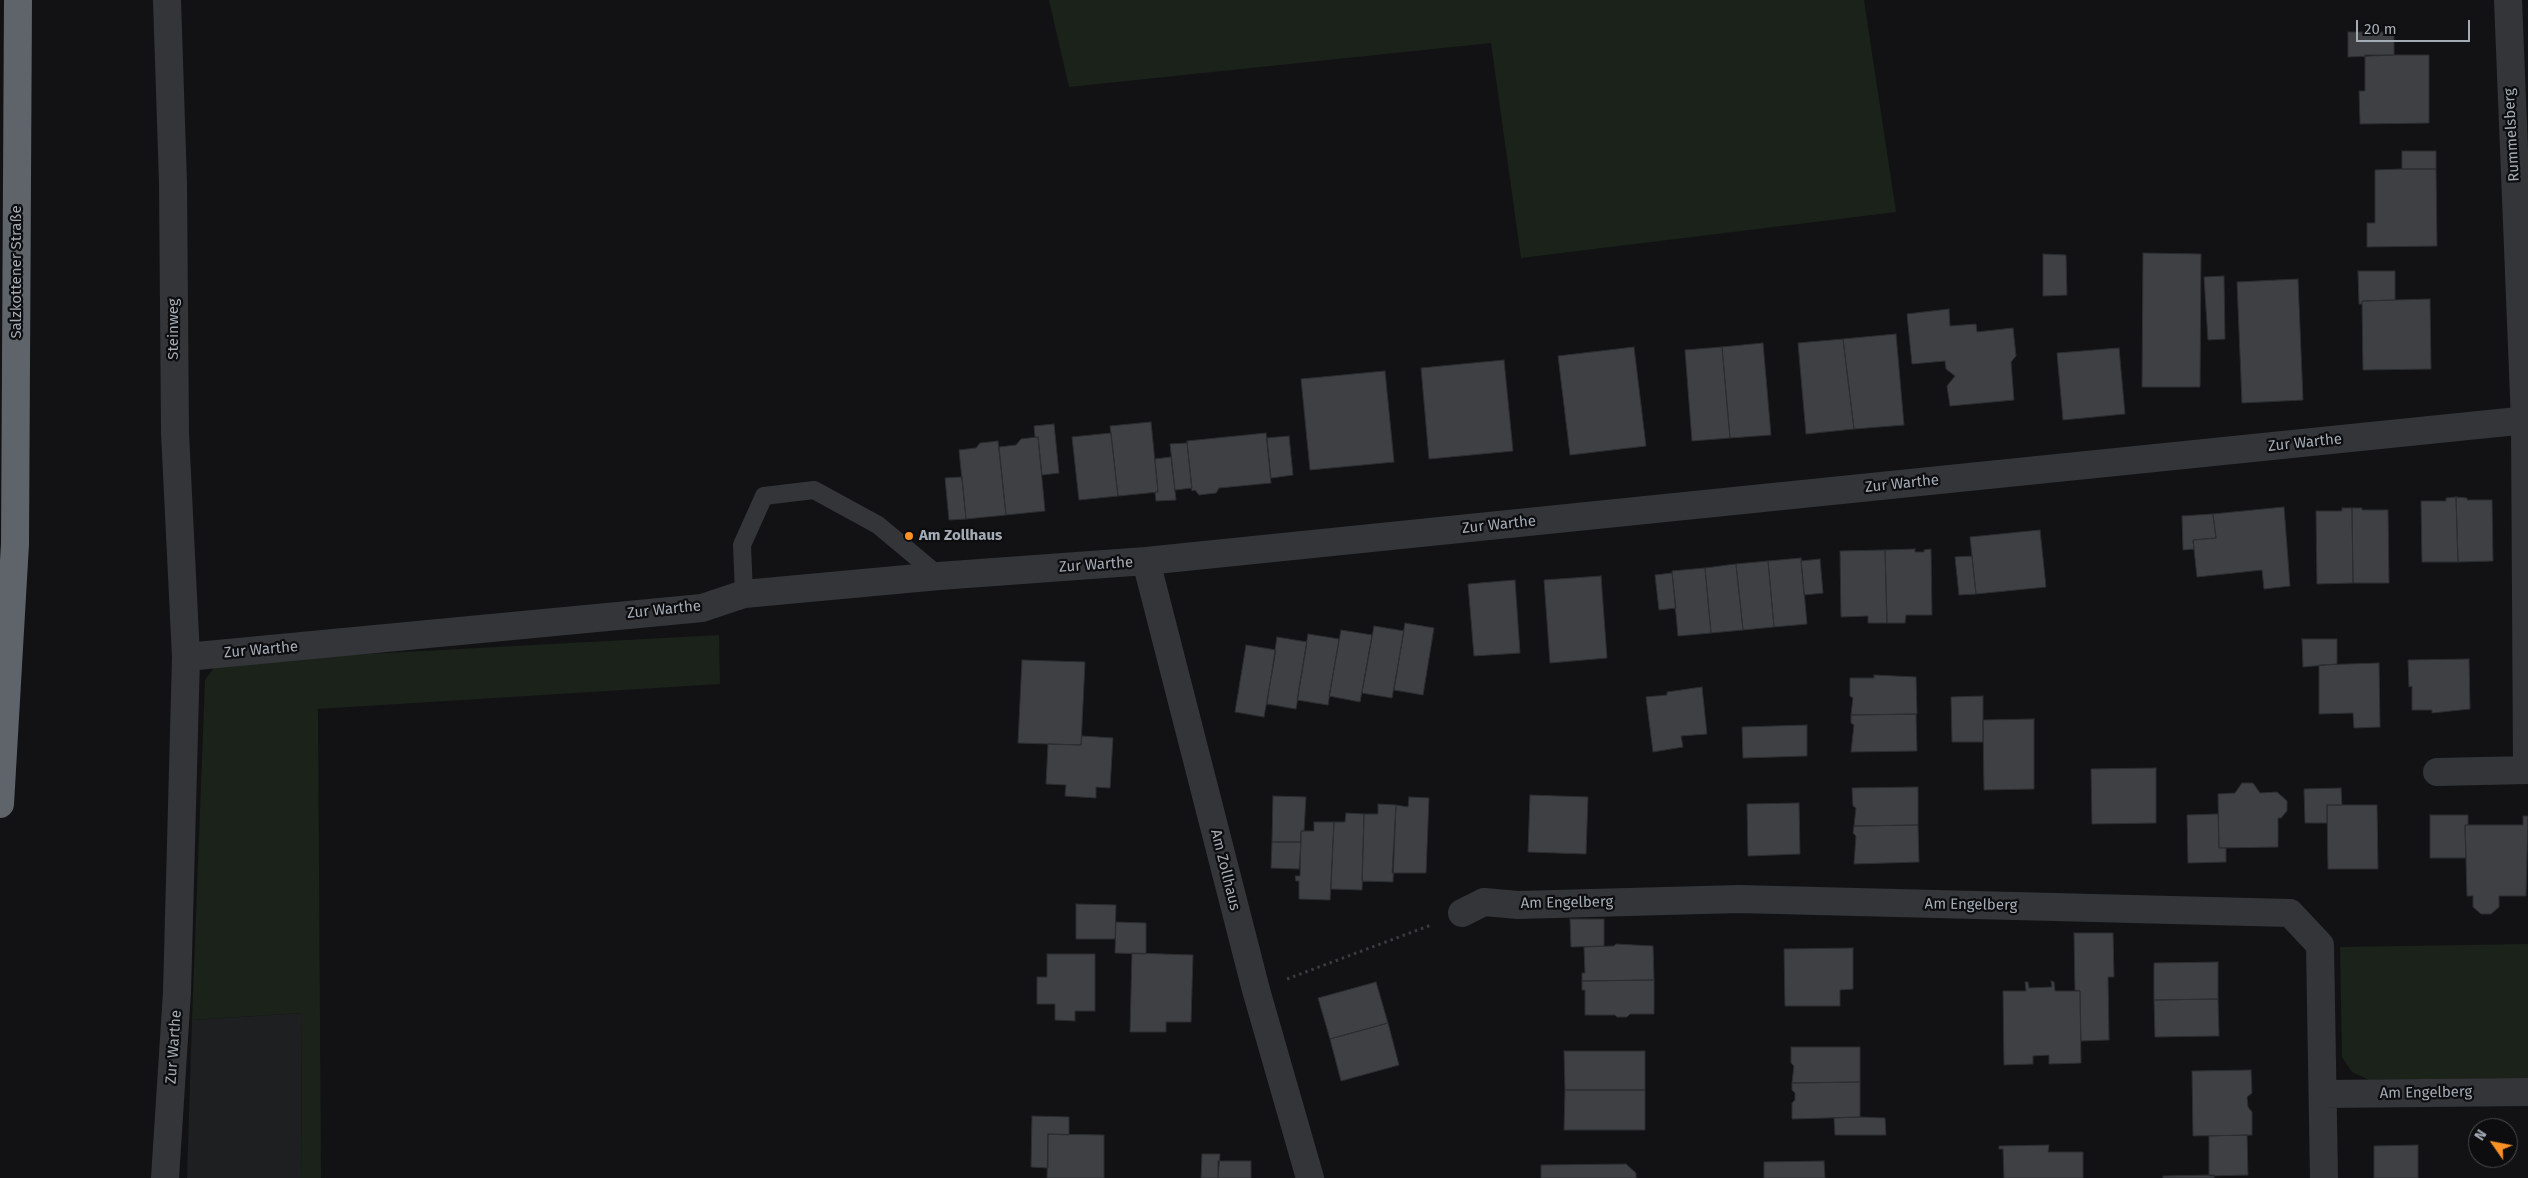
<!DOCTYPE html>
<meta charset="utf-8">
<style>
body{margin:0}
#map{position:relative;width:2528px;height:1178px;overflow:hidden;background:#121214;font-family:"Fira Sans",sans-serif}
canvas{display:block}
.north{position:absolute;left:2468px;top:1118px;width:50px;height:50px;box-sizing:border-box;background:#0d0d0f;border:1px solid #494c51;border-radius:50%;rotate:303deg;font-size:14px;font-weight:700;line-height:20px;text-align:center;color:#a3abb5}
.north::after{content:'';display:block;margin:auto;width:18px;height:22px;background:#f99125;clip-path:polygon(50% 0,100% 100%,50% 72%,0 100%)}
.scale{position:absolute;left:2356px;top:20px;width:114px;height:22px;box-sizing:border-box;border:2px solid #a3abb5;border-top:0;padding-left:6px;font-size:15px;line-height:18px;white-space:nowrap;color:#a3abb5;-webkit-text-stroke:4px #0d0d0f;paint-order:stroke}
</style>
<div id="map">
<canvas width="2528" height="1178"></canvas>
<div class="north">N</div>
<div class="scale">20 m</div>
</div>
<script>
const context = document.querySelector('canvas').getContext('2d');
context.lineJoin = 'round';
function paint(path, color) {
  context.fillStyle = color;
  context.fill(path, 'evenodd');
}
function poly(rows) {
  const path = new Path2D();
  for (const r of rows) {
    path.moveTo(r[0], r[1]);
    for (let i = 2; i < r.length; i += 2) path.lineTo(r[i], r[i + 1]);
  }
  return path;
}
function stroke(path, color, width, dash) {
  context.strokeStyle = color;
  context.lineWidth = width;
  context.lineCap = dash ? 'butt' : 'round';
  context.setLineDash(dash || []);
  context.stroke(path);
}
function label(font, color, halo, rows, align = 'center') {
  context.font = font + ' "Fira Sans",sans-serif';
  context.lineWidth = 4.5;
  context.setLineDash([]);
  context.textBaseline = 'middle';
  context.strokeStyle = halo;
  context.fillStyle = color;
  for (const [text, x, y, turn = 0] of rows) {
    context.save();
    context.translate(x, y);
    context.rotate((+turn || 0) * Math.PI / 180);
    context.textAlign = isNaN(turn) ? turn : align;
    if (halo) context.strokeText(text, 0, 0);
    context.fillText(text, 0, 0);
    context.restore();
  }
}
const built = poly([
 [302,1013,301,1178,187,1178,192,1020]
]);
const green = poly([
 [1049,0,1864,0,1896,212,1521,258,1491,43,1069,87],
 [719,635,720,684,318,709,321,1178,301,1178,302,1013,192,1020,205,680,218,662],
 [2528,944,2528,1078,2369,1080,2352,1072,2342,1057,2340,947]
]);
const building = poly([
 [2348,32,2394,32,2394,55,2348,57,2348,32],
 [2365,55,2429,55,2429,123,2360,124,2359,91,2365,91,2365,55],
 [2402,151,2436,151,2436,169,2402,169,2402,151],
 [2402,169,2436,169,2437,246,2367,247,2367,223,2375,223,2375,170,2402,169],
 [2143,253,2201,254,2200,387,2142,387,2143,253],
 [2043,254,2066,255,2067,295,2043,296,2043,254],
 [2358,271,2395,271,2395,300,2362,301,2362,304,2359,304,2358,271],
 [2224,276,2225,339,2208,340,2204,277,2224,276],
 [2298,279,2303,400,2242,403,2237,282,2298,279],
 [2430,299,2431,369,2363,370,2362,301,2430,299],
 [1949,309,1950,326,1976,324,1977,332,2013,328,2016,356,2011,362,2014,400,1950,406,1947,386,1955,376,1946,369,1945,361,1912,364,1907,314,1949,309],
 [1896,334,1904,425,1854,429,1843,339,1896,334],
 [1843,339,1854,429,1806,434,1798,343,1843,339],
 [1763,343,1771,435,1730,438,1722,347,1763,343],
 [1634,347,1646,446,1570,455,1558,356,1634,347],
 [1722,347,1730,438,1692,441,1685,350,1722,347],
 [2119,348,2125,414,2063,420,2057,353,2119,348],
 [1504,360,1513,451,1429,459,1421,368,1504,360],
 [1385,371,1394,462,1310,470,1301,379,1385,371],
 [1151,422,1158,492,1118,496,1110,426,1151,422],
 [1054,424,1059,473,1042,475,1038,437,1035,437,1034,426,1054,424],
 [1111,433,1118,496,1079,500,1072,437,1111,433],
 [1266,433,1271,483,1219,488,1216,493,1199,495,1195,490,1192,491,1187,441,1266,433],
 [1289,436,1293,475,1271,478,1267,438,1289,436],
 [1038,437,1045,511,1006,515,999,447,1016,445,1021,439,1038,437],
 [998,441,1006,515,966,519,959,450,976,448,980,443,998,441],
 [1187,443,1192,488,1175,490,1170,444,1187,443],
 [1171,457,1176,500,1156,501,1155,492,1158,492,1155,459,1171,457],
 [962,477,966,519,949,520,945,478,962,477],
 [2456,497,2458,562,2422,562,2421,501,2446,501,2446,498,2456,497],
 [2456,497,2467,498,2467,500,2492,500,2493,561,2458,562,2456,497],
 [2284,507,2290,586,2264,589,2262,570,2197,577,2193,540,2216,538,2213,514,2284,507],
 [2342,508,2352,508,2353,583,2317,584,2316,511,2342,511,2342,508],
 [2352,508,2362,508,2362,510,2388,510,2389,583,2353,583,2352,508],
 [2213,514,2216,538,2193,540,2194,549,2183,550,2182,516,2213,514],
 [2040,530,2046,587,1976,594,1970,537,2040,530],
 [1915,549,1915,552,1924,552,1924,550,1931,549,1932,615,1906,615,1905,623,1887,623,1885,550,1915,549],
 [1885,550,1887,623,1868,623,1868,616,1841,617,1840,551,1885,550],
 [1972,556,1976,594,1959,595,1955,557,1972,556],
 [1801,558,1807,624,1774,627,1768,561,1801,558],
 [1820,559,1823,593,1804,595,1801,561,1820,559],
 [1768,561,1774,627,1743,630,1736,564,1768,561],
 [1736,564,1743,630,1711,633,1705,568,1736,564],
 [1705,568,1711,633,1678,636,1672,571,1705,568],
 [1672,573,1676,608,1659,610,1655,575,1672,573],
 [1601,576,1607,658,1550,663,1544,580,1601,576],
 [1515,580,1520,653,1474,656,1468,584,1515,580],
 [1405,623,1434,628,1423,695,1394,690,1405,623],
 [1374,626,1404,631,1392,698,1362,693,1374,626],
 [1341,630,1372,635,1360,702,1329,696,1341,630],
 [1308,634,1339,639,1328,705,1297,700,1308,634],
 [1277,637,1307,642,1296,709,1267,704,1277,637],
 [2302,639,2337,639,2337,664,2303,667,2302,639],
 [1246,645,1276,650,1264,717,1235,712,1246,645],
 [2469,659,2470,709,2432,713,2432,710,2412,710,2412,686,2409,687,2408,660,2469,659],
 [1022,660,1085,662,1081,745,1018,743,1022,660],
 [2379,663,2380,727,2354,728,2353,713,2319,714,2319,665,2379,663],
 [1874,675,1916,677,1917,714,1851,715,1853,698,1850,696,1850,678,1874,678,1874,675],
 [1702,687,1707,734,1681,736,1683,747,1653,752,1646,697,1667,695,1667,692,1702,687],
 [1983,696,1983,742,1952,742,1951,697,1983,696],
 [1916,714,1917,751,1851,752,1854,725,1851,723,1851,715,1916,714],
 [2034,719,2034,789,1984,790,1983,720,2034,719],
 [1807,725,1807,756,1743,758,1742,727,1807,725],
 [1082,736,1113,738,1110,788,1096,787,1096,798,1065,796,1066,785,1046,784,1048,744,1081,745,1082,736],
 [2156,768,2156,823,2092,824,2091,769,2156,768],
 [2242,783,2253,783,2260,793,2277,792,2287,801,2287,811,2281,818,2278,818,2278,847,2219,848,2218,794,2235,793,2242,783],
 [1918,787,1918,825,1854,826,1856,808,1853,806,1852,788,1918,787],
 [2341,788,2342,805,2327,805,2327,823,2305,823,2304,789,2341,788],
 [1530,795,1588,797,1586,854,1528,852,1530,795],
 [1273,796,1306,797,1304,831,1301,831,1301,842,1272,842,1273,796],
 [1409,797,1429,798,1426,873,1392,873,1396,805,1408,807,1409,797],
 [1799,803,1800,854,1748,856,1747,804,1799,803],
 [1378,804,1396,805,1393,882,1362,881,1364,814,1378,814,1378,804],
 [2327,805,2377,805,2378,869,2328,869,2327,805],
 [1346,813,1364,814,1362,890,1331,889,1334,822,1345,822,1346,813],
 [2218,814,2219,848,2226,848,2226,862,2188,863,2187,815,2218,814],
 [2430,815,2468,815,2468,825,2465,825,2466,858,2430,858,2430,815],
 [2523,816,2528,816,2526,896,2499,896,2499,907,2491,914,2481,914,2473,907,2473,896,2467,896,2465,825,2523,825,2523,816],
 [1314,822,1334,822,1330,900,1299,899,1299,881,1296,881,1295,876,1300,876,1301,831,1314,831,1314,822],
 [1918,825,1919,862,1854,864,1856,836,1853,833,1854,826,1918,825],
 [1272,842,1301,842,1299,869,1271,868,1272,842],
 [1076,904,1116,905,1115,939,1076,939,1076,904],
 [1570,919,1604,919,1604,946,1571,947,1570,919],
 [1116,922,1146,923,1146,954,1115,953,1116,922],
 [2074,933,2113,933,2114,977,2108,977,2109,1040,2081,1041,2080,991,2075,990,2074,933],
 [1616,944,1653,946,1654,980,1582,981,1582,973,1585,973,1584,947,1614,946,1616,944],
 [1853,948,1853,989,1840,990,1840,1006,1785,1006,1784,949,1853,948],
 [1132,953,1193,955,1191,1022,1166,1022,1166,1032,1130,1032,1132,953],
 [1047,954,1095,954,1095,1011,1075,1011,1075,1021,1055,1020,1055,1004,1037,1004,1037,977,1047,977,1047,954],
 [2218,962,2218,999,2154,1000,2154,963,2218,962],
 [1654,980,1654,1014,1630,1014,1627,1017,1617,1017,1615,1015,1585,1015,1585,990,1582,990,1582,981,1654,980],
 [2051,981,2054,982,2055,991,2080,991,2081,1063,2049,1064,2049,1055,2033,1056,2033,1064,2004,1065,2003,991,2026,991,2025,982,2028,982,2029,988,2052,987,2051,981],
 [1376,982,1388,1023,1330,1039,1318,998,1376,982],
 [2218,999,2219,1036,2155,1037,2154,1000,2218,999],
 [1388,1023,1399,1065,1341,1081,1330,1039,1388,1023],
 [1791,1047,1860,1047,1860,1082,1792,1083,1794,1066,1791,1063,1791,1047],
 [1564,1051,1645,1051,1645,1090,1565,1090,1564,1051],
 [2251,1070,2252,1093,2247,1097,2248,1107,2252,1112,2252,1135,2193,1136,2192,1071,2251,1070],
 [1860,1082,1860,1117,1792,1119,1792,1103,1795,1100,1795,1093,1792,1090,1792,1083,1860,1082],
 [1565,1090,1645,1090,1645,1130,1564,1130,1565,1090],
 [1032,1116,1069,1117,1069,1135,1048,1134,1048,1168,1031,1167,1032,1116],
 [1860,1117,1885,1118,1886,1135,1835,1135,1834,1118,1860,1117],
 [1048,1134,1104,1135,1104,1178,1047,1178,1048,1134],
 [2247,1135,2248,1175,2209,1176,2209,1136,2247,1135],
 [2049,1145,2048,1152,2083,1152,2083,1178,2004,1178,2003,1149,1999,1149,1999,1146,2049,1145],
 [2418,1145,2418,1178,2374,1178,2374,1146,2418,1145],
 [1202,1154,1220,1154,1218,1178,1201,1178,1202,1154],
 [1218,1161,1251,1161,1251,1178,1218,1178,1218,1161],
 [1824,1161,1825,1178,1764,1178,1764,1162,1824,1161],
 [1626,1164,1636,1173,1636,1178,1541,1178,1541,1165,1626,1164],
 [2214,1175,2214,1178,2163,1178,2163,1176,2214,1175]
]);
const path = poly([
 [1287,979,1431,925]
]);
const lane = poly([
 [744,594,742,545,764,496,814,490,878,525,939,576]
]);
const street = poly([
 [2508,0,2525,421,2527,770],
 [1146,561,1256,990,1310,1178],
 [186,657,702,608,744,594,939,576,1146,561,2528,420],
 [2437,772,2528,770],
 [1462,913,1484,902,1518,905,1739,899,2290,913,2320,945,2324,1178],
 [2323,1094,2528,1092],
 [165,1178,177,992,186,657,175,433,173,183,167,0]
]);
const highway = poly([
 [0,804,15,544,18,0]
]);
const markers = [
 [909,536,5,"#f99125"]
];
const streetNames = [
 ["Rummelsberg",2512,135,-93],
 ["Salzkottener Straße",17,272,-90],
 ["Steinweg",174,329,-90],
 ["Zur Warthe",2305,443,-6],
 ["Zur Warthe",1902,484,-6],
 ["Zur Warthe",1499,525,-6],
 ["Zur Warthe",1096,565,-4],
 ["Zur Warthe",664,610,-6],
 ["Zur Warthe",261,650,-5],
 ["Am Zollhaus",1225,870,76],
 ["Am Engelberg",1567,903,-1],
 ["Am Engelberg",1971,905,1],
 ["Zur Warthe",174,1047,-86],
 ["Am Engelberg",2426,1093,-1]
];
const poiNames = [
 ["Am Zollhaus",919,536]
];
paint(built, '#1e1f21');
paint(green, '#1a221a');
paint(building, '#3e4044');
stroke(building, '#2c2d30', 1);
stroke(path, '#393c40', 3, [2.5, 4]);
stroke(lane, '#333539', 18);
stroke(street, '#333539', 28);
stroke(highway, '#5f646a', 28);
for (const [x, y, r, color] of markers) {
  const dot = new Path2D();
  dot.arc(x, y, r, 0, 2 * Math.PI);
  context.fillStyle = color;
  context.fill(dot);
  stroke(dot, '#0d0d0f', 2);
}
label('15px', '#a3abb5', '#0d0d0f', streetNames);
label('bold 15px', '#a3abb5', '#0d0d0f', poiNames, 'left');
</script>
